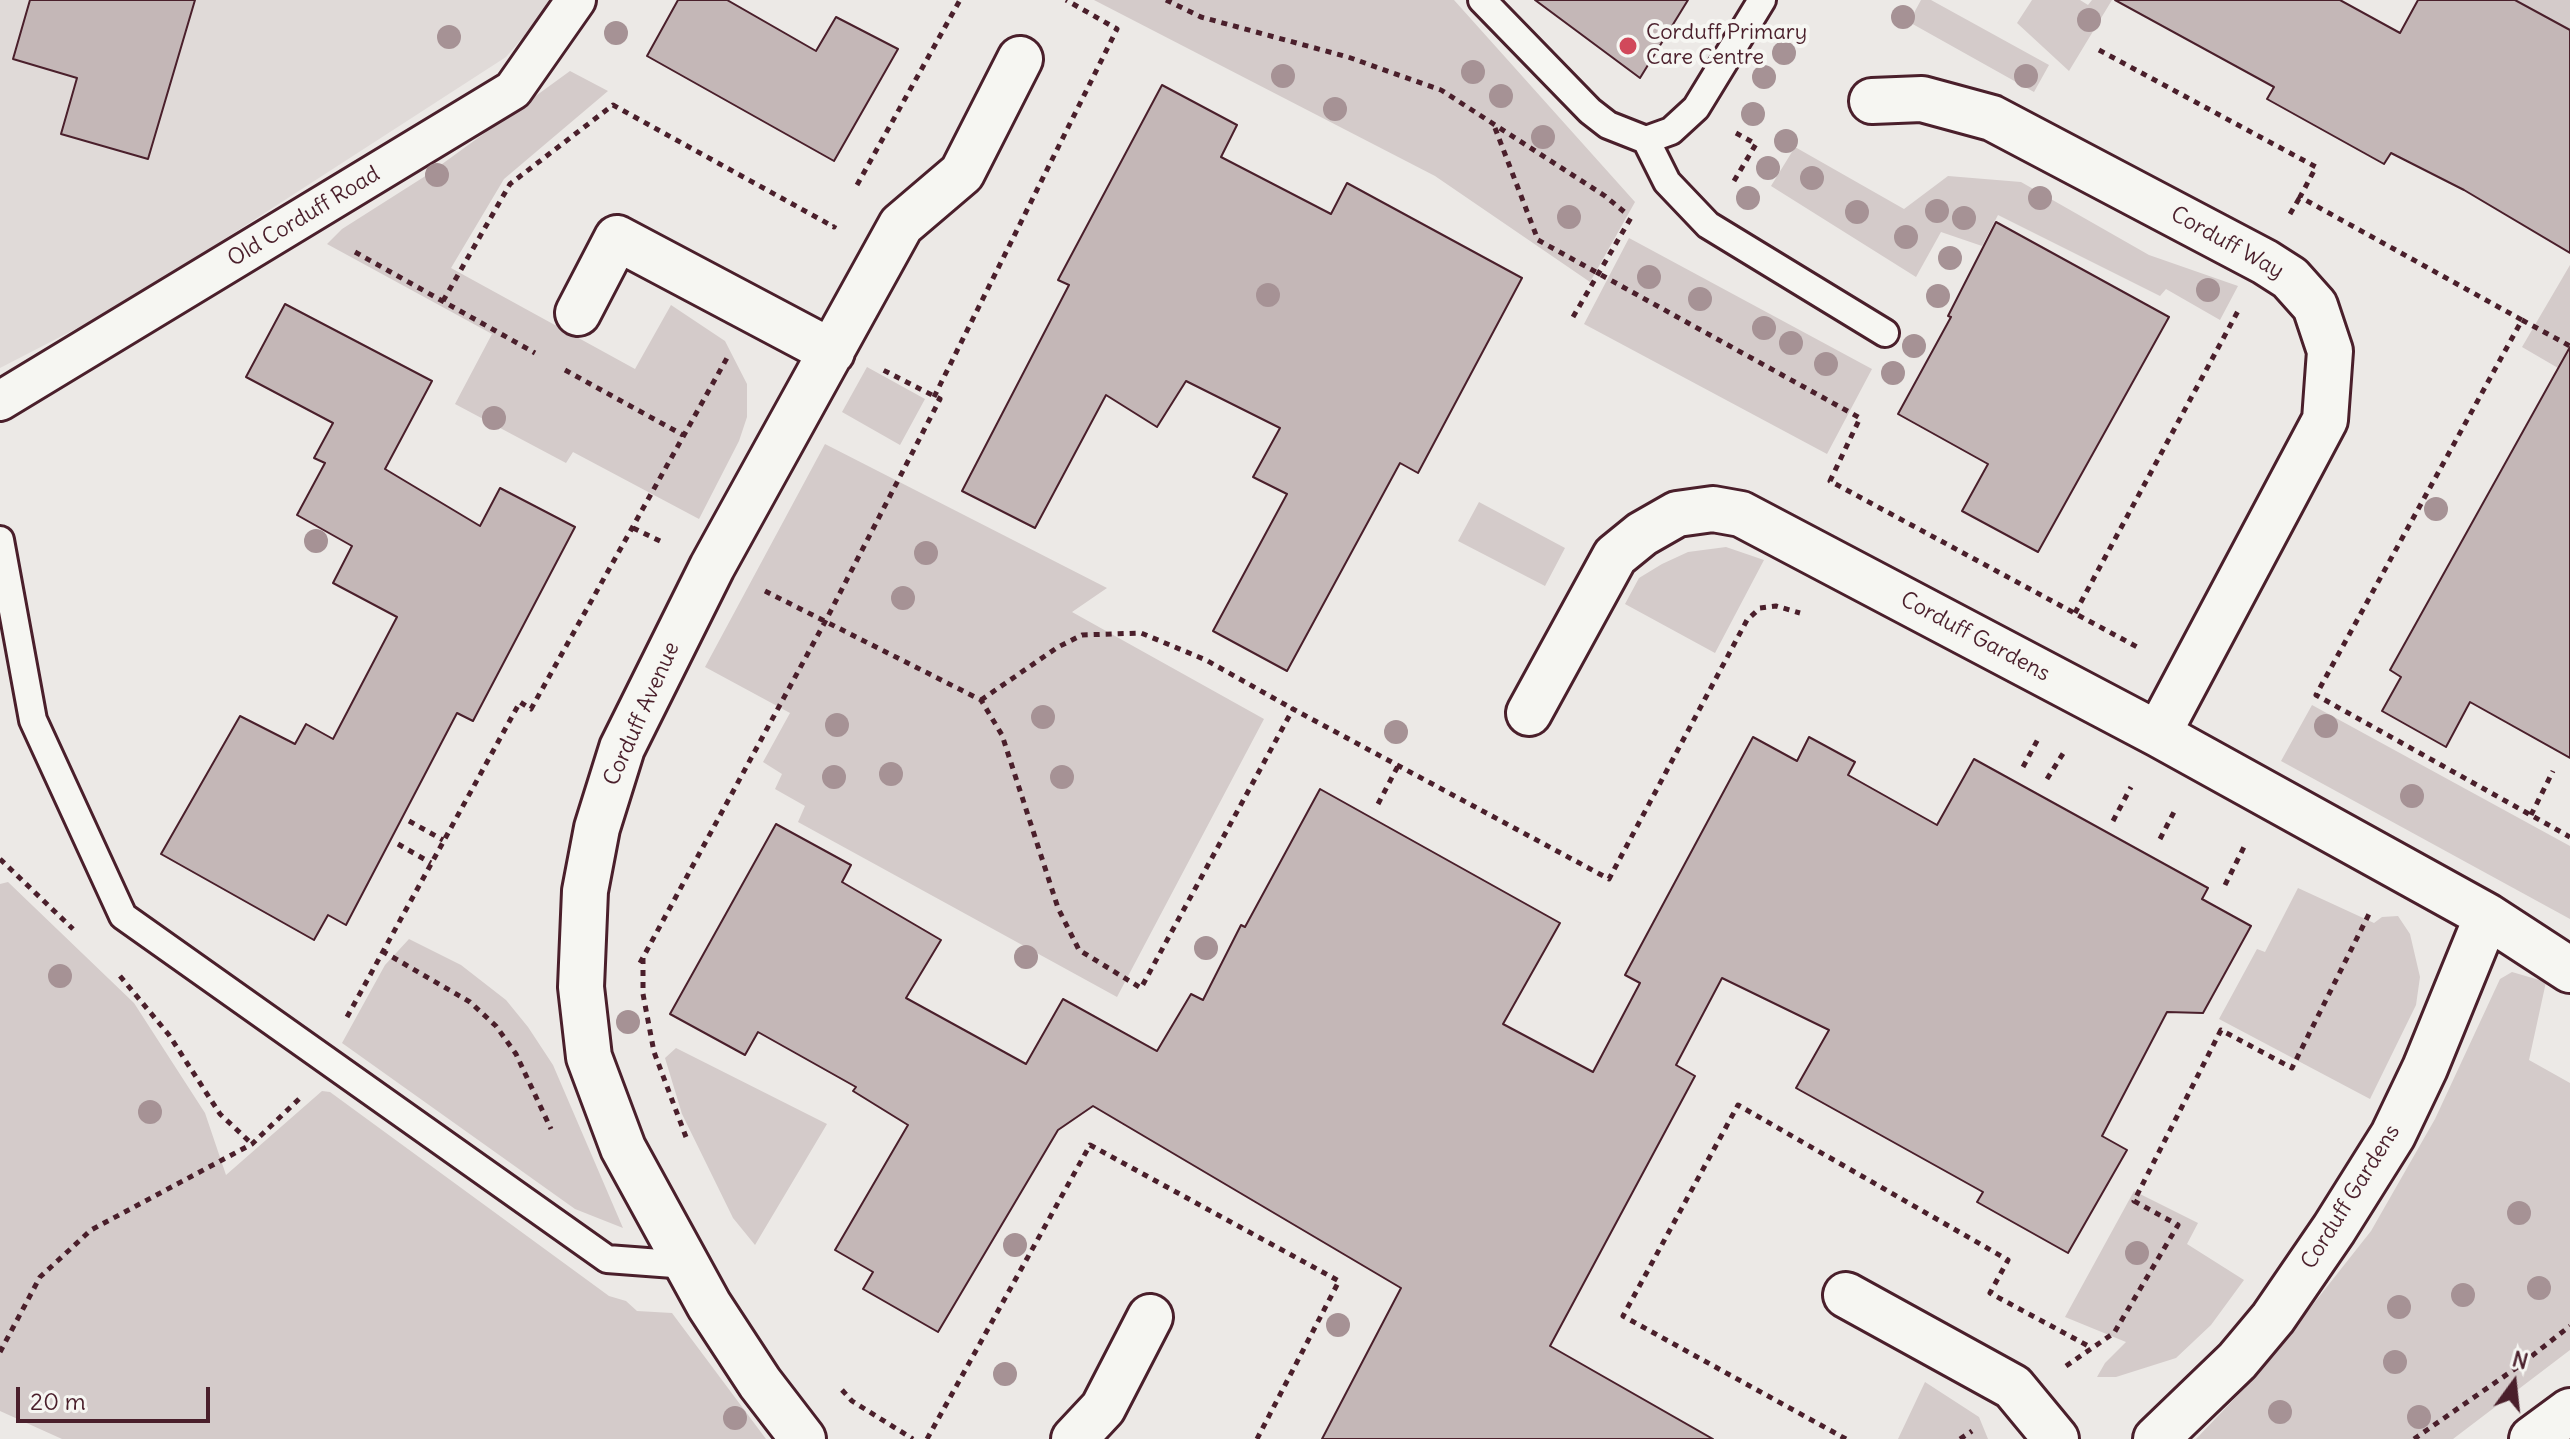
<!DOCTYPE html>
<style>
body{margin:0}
#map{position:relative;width:2570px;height:1439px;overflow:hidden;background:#ece9e6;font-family:Delius,sans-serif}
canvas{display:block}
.north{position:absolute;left:2474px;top:1343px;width:80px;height:80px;-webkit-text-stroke:6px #f6f6f2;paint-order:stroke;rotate:15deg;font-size:22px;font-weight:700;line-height:32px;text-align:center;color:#4a1f2b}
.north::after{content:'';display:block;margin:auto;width:28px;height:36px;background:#4a1f2b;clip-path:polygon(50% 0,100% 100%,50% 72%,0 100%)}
.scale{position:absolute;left:16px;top:1387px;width:194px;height:36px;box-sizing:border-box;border:4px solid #4a1f2b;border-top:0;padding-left:10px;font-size:24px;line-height:28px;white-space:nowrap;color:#4a1f2b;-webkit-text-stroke:6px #f6f6f2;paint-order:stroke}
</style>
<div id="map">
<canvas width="2570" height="1439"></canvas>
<div class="north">N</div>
<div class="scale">20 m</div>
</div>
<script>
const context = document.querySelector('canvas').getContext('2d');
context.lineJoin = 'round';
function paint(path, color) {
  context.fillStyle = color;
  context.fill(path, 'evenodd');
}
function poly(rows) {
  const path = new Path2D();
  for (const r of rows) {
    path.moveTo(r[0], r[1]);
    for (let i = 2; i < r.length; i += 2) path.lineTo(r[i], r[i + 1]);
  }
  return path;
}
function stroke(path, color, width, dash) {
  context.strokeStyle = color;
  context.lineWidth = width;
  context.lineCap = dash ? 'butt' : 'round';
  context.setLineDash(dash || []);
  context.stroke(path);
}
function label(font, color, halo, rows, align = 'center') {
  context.font = font + ' Delius,sans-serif';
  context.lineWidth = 8;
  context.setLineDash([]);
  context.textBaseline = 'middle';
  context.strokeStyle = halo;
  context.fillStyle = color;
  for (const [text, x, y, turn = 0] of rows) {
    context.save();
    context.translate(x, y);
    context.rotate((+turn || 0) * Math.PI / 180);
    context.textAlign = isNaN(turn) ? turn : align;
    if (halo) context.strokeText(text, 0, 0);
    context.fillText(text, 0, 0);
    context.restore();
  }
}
const built = poly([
 [0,0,555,0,506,57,124,304,0,368]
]);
const green = poly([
 [1094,0,1454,0,1635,202,1590,282,1435,176],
 [1921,0,1931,0,2049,65,2034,92,1909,22],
 [2032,0,2080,0,2088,5,2092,0,2112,0,2069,71,2017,23],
 [2510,0,2570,0,2570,32],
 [570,71,608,91,504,179,451,268,635,369,671,305,725,341,747,384,747,417,739,441,699,519,573,452,566,463,455,404,492,334,327,244,342,229,427,175],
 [1795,147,1904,209,1948,176,2021,182,2149,255,2238,286,2220,320,2166,289,2160,296,1998,215,1982,246,1941,232,1916,277,1771,186],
 [1629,238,1872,369,1827,454,1584,324],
 [2570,265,2570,375,2522,347],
 [867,367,925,399,900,445,842,412],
 [825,444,1107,588,1072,612,1264,719,1117,997,798,822,805,806,775,789,782,774,763,762,790,713,705,667],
 [1479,502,1565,548,1545,586,1458,541],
 [1726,547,1764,560,1715,653,1625,604,1639,578,1662,564,1688,552],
 [2312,705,2570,846,2570,919,2281,761],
 [8,882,134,1003,205,1113,226,1175,322,1091,330,1092,609,1296,626,1301,637,1311,672,1313,766,1439,62,1439,0,1411,0,884],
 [2298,888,2374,923,2382,917,2398,916,2410,934,2420,977,2416,1005,2370,1099,2219,1019,2257,949,2265,952],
 [409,939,461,965,506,1000,528,1027,553,1065,623,1228,575,1209,342,1043,385,965],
 [2512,972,2546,982,2529,1060,2570,1083,2570,1350,2453,1439,2196,1439,2258,1374,2371,1231,2435,1119,2500,979],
 [676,1048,827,1124,755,1245,733,1218,682,1114,665,1058],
 [2134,1191,2198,1223,2187,1244,2244,1280,2211,1325,2176,1358,2116,1377,2097,1377,2105,1363,2126,1342,2065,1317],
 [1925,1382,1979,1417,1988,1439,1898,1439]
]);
const building = poly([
 [30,0,195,0,148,159,61,134,77,78,13,59,30,0],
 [678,0,727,0,816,51,836,17,898,49,834,161,647,56,678,0],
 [1535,0,1688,0,1640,78,1535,0],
 [2115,0,2340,0,2400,33,2418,0,2515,0,2570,30,2570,253,2464,190,2391,153,2384,164,2267,99,2274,87,2115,0],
 [1162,85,1237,125,1221,157,1331,214,1347,183,1522,278,1418,473,1400,463,1287,671,1213,631,1287,494,1253,477,1280,428,1186,381,1157,427,1106,395,1035,528,962,491,1069,285,1058,280,1162,85],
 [1996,222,2169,317,2038,552,1962,511,1988,464,1898,414,1951,317,1948,316,1996,222],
 [285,304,432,381,385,469,480,526,500,488,575,527,473,721,457,713,346,925,328,915,314,940,161,854,240,716,295,744,306,724,333,739,397,617,333,583,352,546,297,515,325,463,314,458,333,423,246,377,285,304],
 [2570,347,2570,758,2470,702,2446,747,2382,711,2401,677,2390,670,2570,347],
 [1753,737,1797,761,1809,737,1855,762,1848,775,1937,825,1974,759,2208,888,2202,899,2251,926,2203,1013,2167,1012,2102,1136,2127,1150,2068,1253,1977,1202,1983,1192,1796,1088,1829,1030,1722,978,1676,1065,1695,1076,1550,1346,1713,1439,1322,1439,1401,1288,1093,1106,1058,1130,938,1332,863,1289,873,1272,835,1250,908,1125,853,1091,856,1087,758,1032,745,1055,670,1014,776,824,851,865,842,882,941,940,906,998,1026,1064,1063,999,1157,1051,1191,994,1203,1000,1241,925,1245,927,1320,789,1560,923,1503,1024,1593,1072,1640,983,1625,975,1753,737]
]);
const path = poly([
 [1166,0,1201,17,1348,57,1441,90,1605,196,1628,215],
 [2099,50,2316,167,2300,197,2522,320,2316,695,2570,837],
 [1495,128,1538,240,1860,418,1830,481,2139,648],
 [1734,181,1756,144,1736,133],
 [857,185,960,0],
 [2290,214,2300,197],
 [355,252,535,353],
 [443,301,510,184,613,105,834,227,835,225],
 [1573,317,1632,216],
 [2522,320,2570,346],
 [565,370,683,435],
 [934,397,1117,29,1066,0],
 [633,528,662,542],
 [765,591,981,700,1002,735,1058,908,1079,950,1141,988,1293,709,1609,879,1747,620,1760,608,1776,606,1800,613],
 [2075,613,2238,311],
 [981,700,1058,647,1082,635,1141,633,1206,660,1293,709],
 [2023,767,2038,739],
 [2047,779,2064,752],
 [1378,804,1399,764],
 [2531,815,2553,771],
 [409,821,443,840],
 [2113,821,2131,787],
 [2160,839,2175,810],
 [398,844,431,863],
 [0,859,73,929],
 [2225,885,2244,847],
 [382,951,470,1002,496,1026,516,1054,551,1129],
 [643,958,643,994,654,1052,686,1137],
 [640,963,826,620,940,399,883,370],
 [120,976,169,1035,220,1114,252,1144],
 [347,1017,520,702,531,709,727,358],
 [0,1352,40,1277,91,1230,252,1144,300,1098],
 [2066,1366,2114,1333,2178,1225,2134,1201,2221,1030,2292,1068,2369,914],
 [842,1390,852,1401,913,1439],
 [927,1439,1090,1145,1339,1281,1257,1439],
 [1846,1439,1623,1316,1738,1105,2008,1260,1990,1293,2092,1348],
 [1960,1439,1972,1431],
 [2414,1439,2519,1366,2570,1326]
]);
const service = poly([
 [1482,0,1590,111,1608,125,1646,140,1667,182,1708,225,1885,333],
 [1646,140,1671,131,1696,108,1762,0],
 [0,540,33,720,123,916,607,1259,687,1265]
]);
const pedestrian = poly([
 [0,401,513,90,576,0]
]);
const minor = poly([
 [1872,101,1922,99,1992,118,2265,262,2290,278,2315,306,2330,351,2325,420,2158,734],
 [578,313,617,238,832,352],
 [1529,713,1615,556,1642,534,1677,514,1713,509,1741,514,2158,734,2487,916,2570,970],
 [1846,1295,2013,1387,2056,1439],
 [803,1439,760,1383,709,1305,623,1148,589,1057,581,987,585,891,597,828,622,748,712,567,901,225,962,173,1020,59],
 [1074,1439,1103,1408,1150,1317],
 [2156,1439,2237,1361,2273,1318,2334,1229,2393,1135,2425,1068,2487,916]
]);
const tertiary = poly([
 [2532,1439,2570,1411]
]);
const trees = [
 [1903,17],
 [2089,20],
 [616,33],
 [449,37],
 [1784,53],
 [1473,72],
 [1283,76],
 [2026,76],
 [1764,77],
 [1501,96],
 [1335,109],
 [1753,114],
 [1543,137],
 [1786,141],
 [1768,168],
 [437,175],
 [1812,178],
 [1748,198],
 [2040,198],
 [1937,211],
 [1857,212],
 [1569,217],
 [1964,218],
 [1906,237],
 [1950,258],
 [1649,277],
 [2208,290],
 [1268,295],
 [1938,296],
 [1700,299],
 [1764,328],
 [1791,343],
 [1914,346],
 [1826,364],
 [1893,373],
 [494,418],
 [2436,509],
 [316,541],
 [926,553],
 [903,598],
 [1043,717],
 [837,725],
 [2326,726],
 [1396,732],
 [891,774],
 [834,777],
 [1062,777],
 [2412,796],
 [1206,948],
 [1026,957],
 [60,976],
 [628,1022],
 [150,1112],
 [2519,1213],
 [1015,1245],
 [2137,1253],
 [2539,1288],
 [2463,1295],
 [2399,1307],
 [1338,1325],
 [2395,1362],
 [1005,1374],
 [2280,1412],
 [2419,1417],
 [735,1418]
];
const markers = [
 [1628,46,10,"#d1495b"]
];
const poiNames = [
 ["Corduff Primary",1646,33],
 ["Care Centre",1646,58]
];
const streetNames = [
 ["Old Corduff Road",304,217,-31],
 ["Corduff Way",2227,243,29],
 ["Corduff Gardens",1975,637,28],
 ["Corduff Avenue",642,714,-66],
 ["Corduff Gardens",2351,1197,-58]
];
paint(built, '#e0dad8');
paint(green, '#d4cbca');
paint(building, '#c4b7b7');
stroke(building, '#4a1f2b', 2);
stroke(service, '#4a1f2b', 32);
stroke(pedestrian, '#4a1f2b', 44);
stroke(minor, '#4a1f2b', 50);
stroke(tertiary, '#4a1f2b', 50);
stroke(path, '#4a1f2b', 5, [6, 6]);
stroke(service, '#f6f6f2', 26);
stroke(pedestrian, '#f6f6f2', 38);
stroke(minor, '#f6f6f2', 44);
stroke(tertiary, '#f6f6f2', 44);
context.fillStyle = '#a69295';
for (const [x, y] of trees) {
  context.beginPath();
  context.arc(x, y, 12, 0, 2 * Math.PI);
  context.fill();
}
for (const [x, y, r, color] of markers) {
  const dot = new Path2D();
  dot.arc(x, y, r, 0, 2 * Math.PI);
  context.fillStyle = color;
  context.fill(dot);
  stroke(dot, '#f6f6f2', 3);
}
label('22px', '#4a1f2b', '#f6f6f2', poiNames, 'left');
label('22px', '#4a1f2b', '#f6f6f2', streetNames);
</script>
